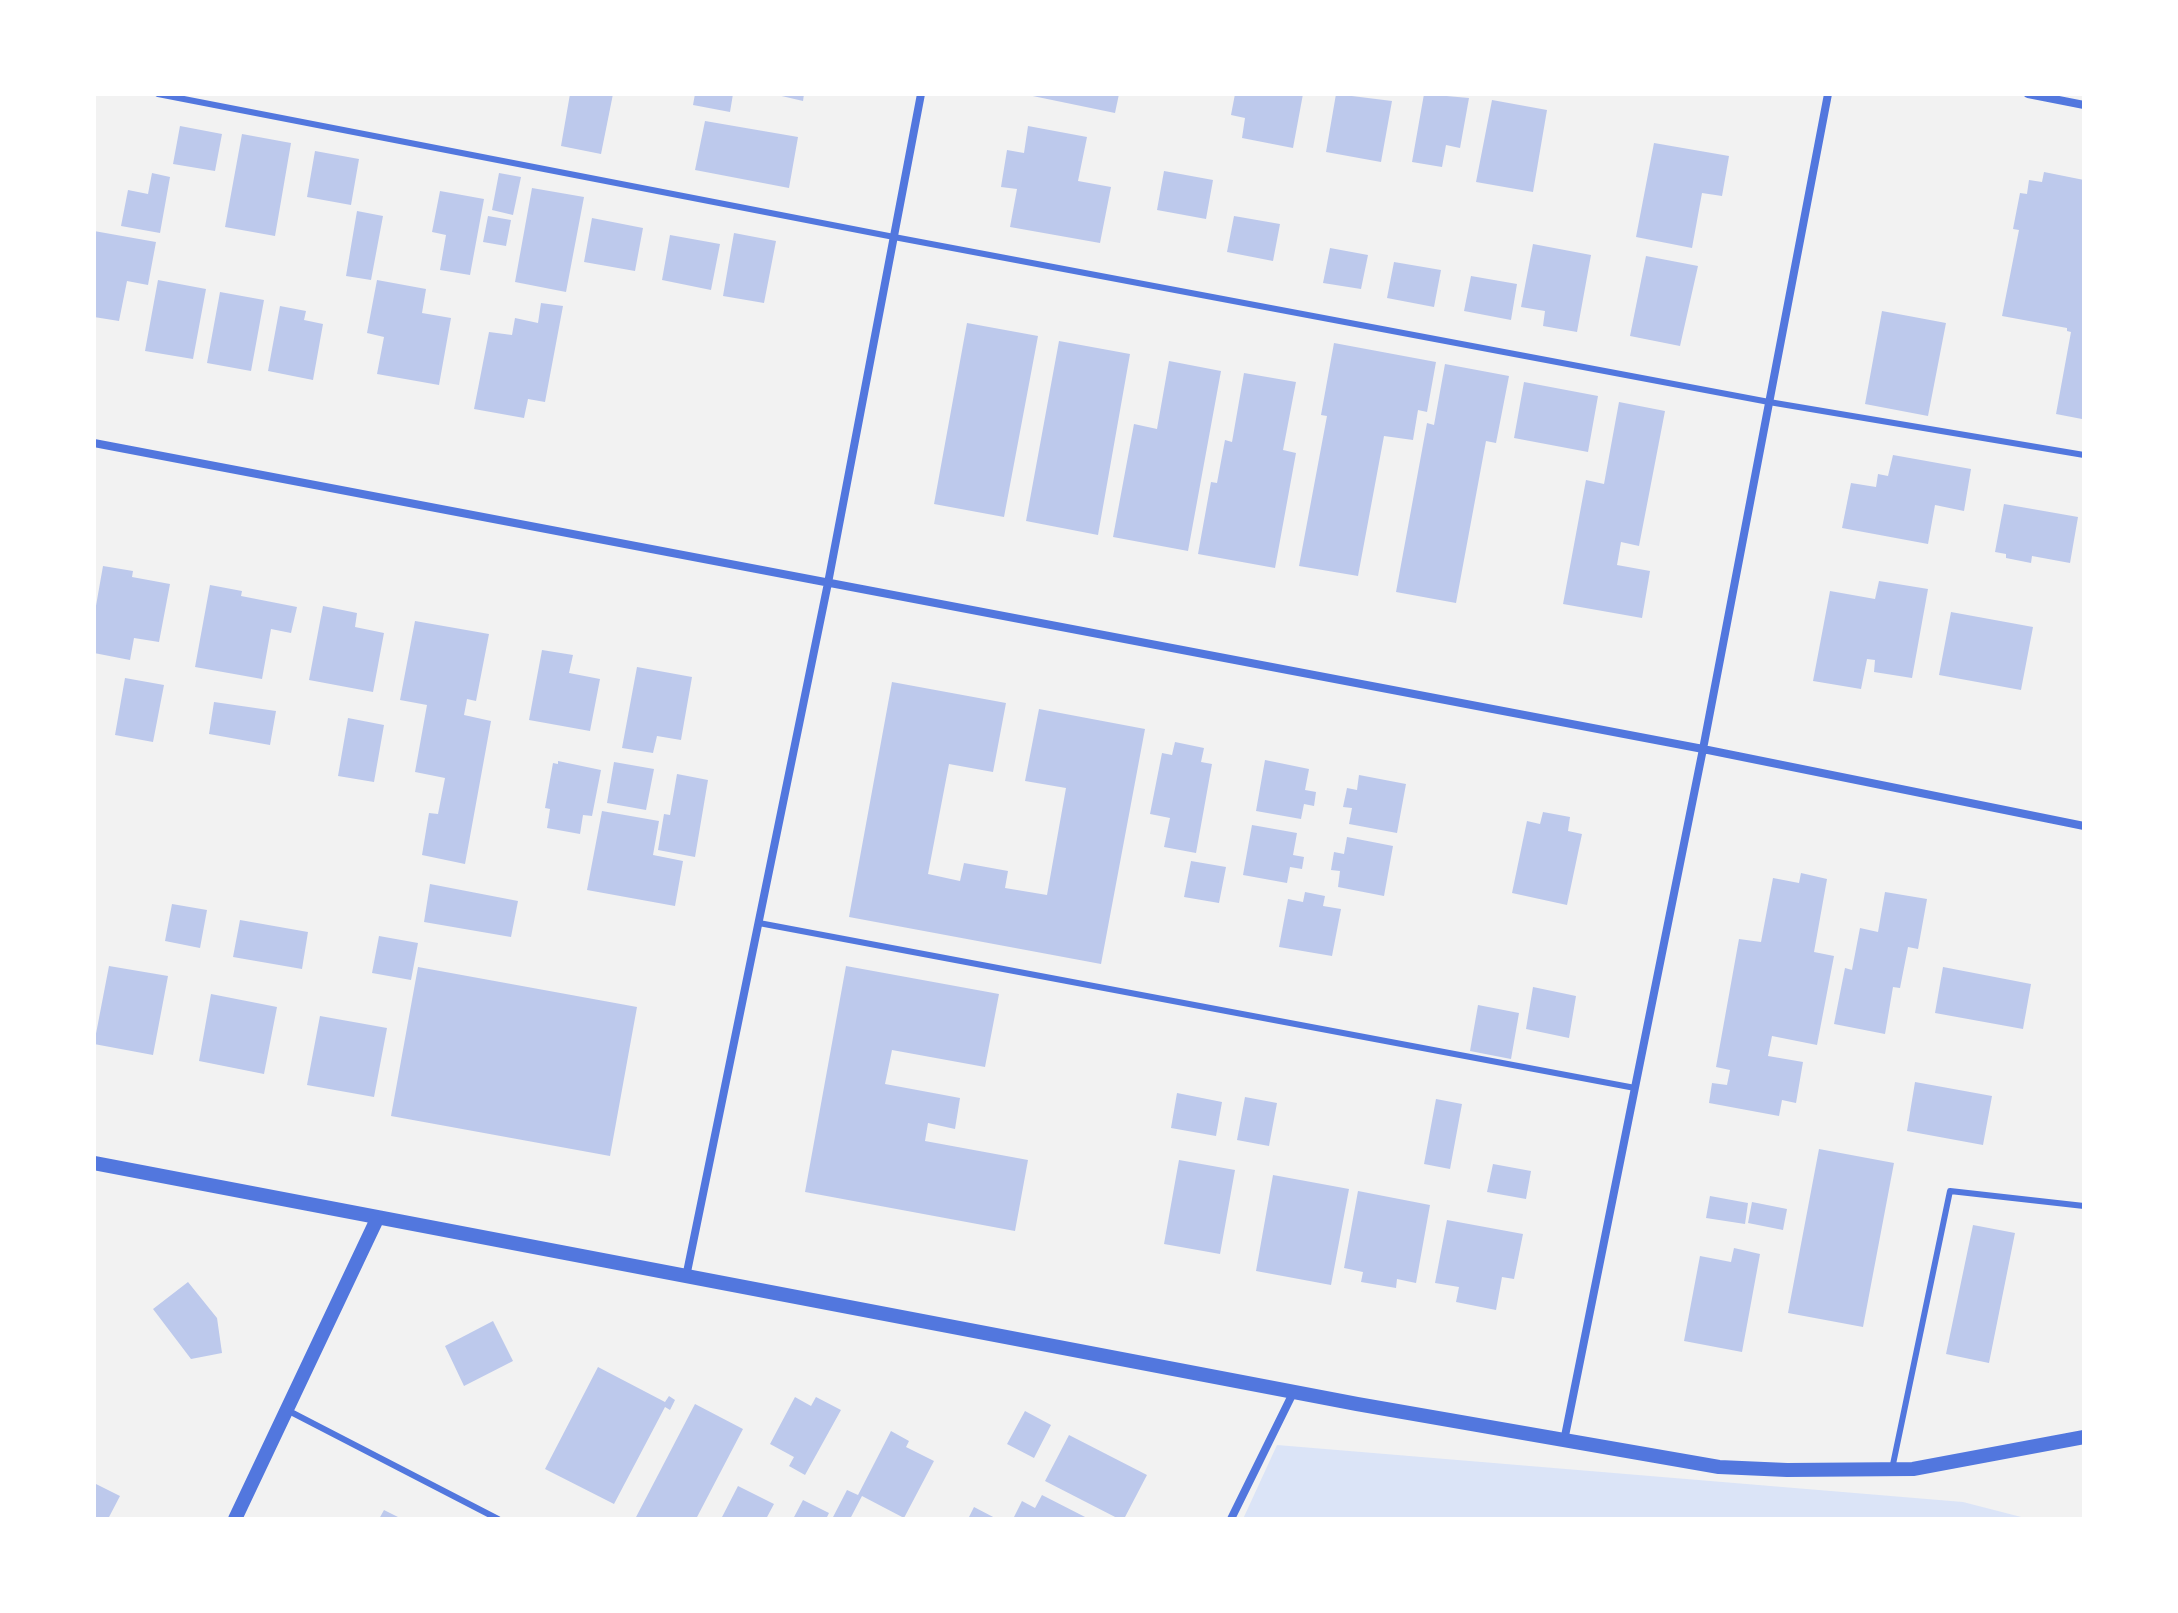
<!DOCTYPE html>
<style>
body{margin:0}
#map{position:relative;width:2178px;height:1613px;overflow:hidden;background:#f2f2f2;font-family:Jost,sans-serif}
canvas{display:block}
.frame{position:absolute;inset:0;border:96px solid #fff;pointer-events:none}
</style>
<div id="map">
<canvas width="2178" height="1613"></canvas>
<div class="frame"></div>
</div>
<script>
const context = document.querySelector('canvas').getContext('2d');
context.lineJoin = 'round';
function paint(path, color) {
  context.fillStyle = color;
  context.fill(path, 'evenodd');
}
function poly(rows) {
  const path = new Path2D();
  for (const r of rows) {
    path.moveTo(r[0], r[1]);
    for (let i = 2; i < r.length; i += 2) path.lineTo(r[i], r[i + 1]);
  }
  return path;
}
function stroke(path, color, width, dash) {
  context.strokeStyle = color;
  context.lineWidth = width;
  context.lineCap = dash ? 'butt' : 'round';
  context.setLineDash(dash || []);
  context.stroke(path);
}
const green = poly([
 [1277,1445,1963,1502,2029,1519,1243,1519]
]);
const building = poly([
 [570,94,613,94,601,154,561,146],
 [695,94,733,94,730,112,693,105],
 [773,94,804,94,803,101],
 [1023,94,1119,94,1115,113],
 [1235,94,1303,94,1293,148,1242,138,1245,118,1231,115],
 [1336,94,1392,101,1381,162,1326,152],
 [1424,94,1469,98,1460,148,1446,145,1442,167,1412,162],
 [1492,100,1547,110,1533,192,1476,182],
 [705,121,798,137,789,188,695,170],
 [180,126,222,134,215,171,173,164],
 [1028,126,1087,137,1078,181,1111,187,1100,243,1010,227,1017,189,1001,187,1007,150,1024,153],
 [242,134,291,143,275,236,225,227],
 [1654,143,1729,156,1722,196,1702,193,1692,248,1636,237],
 [315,151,359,159,351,205,307,197],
 [1164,171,1213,180,1206,219,1157,210],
 [2044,172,2084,180,2082,419,2056,414,2071,332,2067,331,2067,328,2002,316,2019,230,2013,229,2020,193,2027,194,2029,180,2042,182],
 [152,173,170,177,160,233,121,226,128,190,148,194],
 [499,173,521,177,513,215,492,210],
 [532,188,584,197,566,292,515,282],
 [440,191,484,199,470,275,440,270,446,235,432,232],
 [357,211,383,216,371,280,346,276],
 [488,216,511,220,506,246,483,242],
 [1234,216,1280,224,1273,261,1227,252],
 [592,218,643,228,635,271,584,262],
 [94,231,156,242,148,285,127,281,119,321,94,317],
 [734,233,776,241,764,303,723,296],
 [670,235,720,244,711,290,662,280],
 [1533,244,1591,255,1577,332,1543,326,1545,311,1521,307],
 [1330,248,1368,255,1361,289,1323,283],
 [1646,256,1698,266,1680,346,1630,336],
 [1394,262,1441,270,1434,307,1387,298],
 [1471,276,1517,284,1511,320,1464,311],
 [158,280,206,289,193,359,145,351],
 [377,280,426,289,422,313,451,318,439,385,377,374,384,337,367,333],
 [220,292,264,300,251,371,207,363],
 [541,303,563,306,545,402,528,399,524,418,474,409,489,332,512,335,515,318,538,323],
 [280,306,306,311,304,320,323,324,313,380,268,371],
 [1882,311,1946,323,1928,416,1865,404],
 [967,323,1038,336,1004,517,934,504],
 [1059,341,1130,354,1098,535,1026,521],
 [1334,343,1436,362,1427,412,1418,410,1413,440,1384,436,1358,576,1299,566,1327,416,1321,415],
 [1169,361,1221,371,1188,551,1113,537,1134,424,1157,429],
 [1445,364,1509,376,1496,443,1486,441,1456,603,1396,592,1427,423,1434,425],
 [1244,373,1296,382,1283,450,1296,453,1275,568,1198,554,1211,482,1217,483,1225,440,1232,442],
 [1524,382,1598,396,1588,452,1514,438],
 [1619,402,1665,411,1639,546,1621,542,1617,565,1650,571,1642,618,1563,604,1586,480,1604,484],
 [1893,455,1971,469,1964,511,1935,505,1928,544,1842,528,1851,483,1876,487,1878,474,1888,476],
 [2004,504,2078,517,2070,563,2032,556,2031,563,2006,558,2006,554,1995,552],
 [103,566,133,571,132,577,170,584,159,642,134,638,130,660,94,653,94,617],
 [1879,581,1928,589,1912,678,1874,672,1875,660,1867,659,1861,689,1813,681,1830,591,1875,599],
 [210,585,242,591,241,596,297,607,291,633,271,629,262,679,195,667],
 [323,606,357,613,355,627,384,633,373,692,309,680],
 [1951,612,2033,627,2021,690,1939,675],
 [415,621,489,634,476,701,467,699,464,715,491,721,465,864,422,855,429,813,438,814,445,778,415,772,427,705,400,700],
 [542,650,573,655,569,673,600,679,590,731,529,720],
 [637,667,692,677,681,740,657,736,653,753,622,748],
 [125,678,164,685,153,742,115,735],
 [892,682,1006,703,993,772,949,764,928,874,960,881,964,863,1008,871,1005,888,1047,895,1066,788,1025,781,1039,709,1145,729,1101,964,849,917],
 [214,702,276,711,270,745,209,734],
 [348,718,384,725,374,782,338,776],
 [1175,742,1204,748,1201,762,1212,764,1196,853,1164,847,1170,818,1150,814,1162,753,1172,755],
 [1265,760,1309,769,1305,790,1316,792,1314,806,1304,804,1301,819,1256,811],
 [558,761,601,770,592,816,583,815,580,834,547,828,550,809,545,808,553,763,558,764],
 [614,762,654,769,646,810,607,803],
 [677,774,708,780,695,857,658,850,664,814,670,815],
 [1359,775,1406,784,1397,833,1349,824,1352,808,1343,807,1347,788,1357,790],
 [602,811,659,821,653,855,683,861,675,906,587,890],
 [1543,812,1570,817,1568,831,1582,834,1567,905,1512,893,1527,821,1540,824],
 [1252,825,1297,833,1293,855,1304,857,1302,869,1290,867,1287,883,1243,875],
 [1347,837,1393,846,1384,896,1338,887,1340,871,1331,870,1334,852,1344,854],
 [1191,861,1226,867,1219,903,1184,897],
 [1801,873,1827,879,1814,952,1834,956,1817,1045,1772,1036,1768,1056,1803,1062,1796,1103,1782,1100,1779,1116,1709,1103,1712,1083,1727,1085,1730,1070,1716,1067,1739,939,1761,942,1773,878,1799,883],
 [430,884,518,901,511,937,424,922],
 [1305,892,1325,896,1323,906,1341,909,1332,956,1279,947,1288,899,1303,902],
 [1885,892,1927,899,1918,949,1908,947,1900,988,1893,987,1885,1034,1834,1024,1845,968,1852,970,1860,928,1878,932],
 [172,904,207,910,200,948,165,941],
 [240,920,308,932,302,969,233,957],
 [379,936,418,943,411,980,372,973],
 [109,966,168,976,153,1055,94,1044],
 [846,966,999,994,985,1067,892,1050,885,1084,960,1098,955,1129,928,1123,925,1141,1028,1160,1015,1231,805,1192],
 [418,967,637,1007,610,1156,391,1116],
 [1943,967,2031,984,2023,1029,1935,1013],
 [1533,987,1576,996,1569,1038,1526,1029],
 [211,994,277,1007,264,1074,199,1061],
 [1478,1005,1519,1013,1511,1059,1470,1051],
 [320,1016,387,1028,374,1097,307,1085],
 [1915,1082,1992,1096,1983,1145,1907,1131],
 [1177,1093,1222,1102,1216,1136,1171,1128],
 [1245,1097,1277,1103,1269,1146,1237,1140],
 [1436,1099,1462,1104,1450,1169,1424,1164],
 [1819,1149,1894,1163,1863,1327,1788,1313],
 [1179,1160,1235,1170,1220,1254,1164,1244],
 [1493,1164,1531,1171,1526,1199,1487,1192],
 [1273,1175,1349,1189,1331,1285,1256,1271],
 [1358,1191,1430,1205,1416,1283,1397,1279,1396,1288,1361,1282,1363,1272,1344,1268],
 [1710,1196,1748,1203,1745,1224,1706,1218],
 [1752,1202,1787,1209,1783,1230,1748,1223],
 [1447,1220,1523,1234,1514,1279,1502,1277,1496,1310,1456,1302,1459,1287,1435,1283],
 [1973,1225,2015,1233,1989,1363,1946,1354],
 [1734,1248,1760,1254,1742,1352,1684,1341,1700,1256,1731,1262],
 [188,1282,217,1318,222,1353,191,1359,153,1309],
 [493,1321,513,1361,464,1386,445,1346],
 [598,1367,665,1402,669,1396,675,1400,670,1410,665,1407,614,1504,545,1469],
 [795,1397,811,1406,816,1397,841,1410,805,1475,789,1466,794,1457,770,1444],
 [695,1404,743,1429,696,1519,635,1519],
 [1025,1411,1051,1425,1034,1458,1007,1444],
 [891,1431,909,1441,906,1447,934,1461,904,1518,862,1496,850,1519,832,1519,847,1490,858,1495],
 [1069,1435,1147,1475,1124,1519,1119,1519,1045,1481],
 [94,1483,120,1496,108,1519,94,1519],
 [738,1486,774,1504,766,1519,721,1519],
 [1042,1495,1089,1519,1013,1519,1022,1501,1035,1508],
 [803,1500,829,1513,826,1519,793,1519],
 [974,1507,997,1519,968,1519],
 [384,1510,402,1519,379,1519]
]);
const service = poly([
 [158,94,894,237,1769,402,2084,455],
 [759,923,1635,1088],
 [287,1410,498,1519],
 [1892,1469,1950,1191,2084,1206]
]);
const minor = poly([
 [2028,94,2084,105],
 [94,443,1703,749,2084,826],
 [686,1277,828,583,921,94],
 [1564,1441,1703,749,1828,94],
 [1231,1519,1294,1391]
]);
const tertiary = poly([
 [94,1163,1357,1404,1719,1467,1787,1470,1913,1469,2084,1437],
 [235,1519,378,1217]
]);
paint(green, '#dbe4f7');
paint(building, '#bdc9ec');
stroke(service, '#5277de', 6);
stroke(minor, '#5277de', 8);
stroke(tertiary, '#5277de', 14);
</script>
